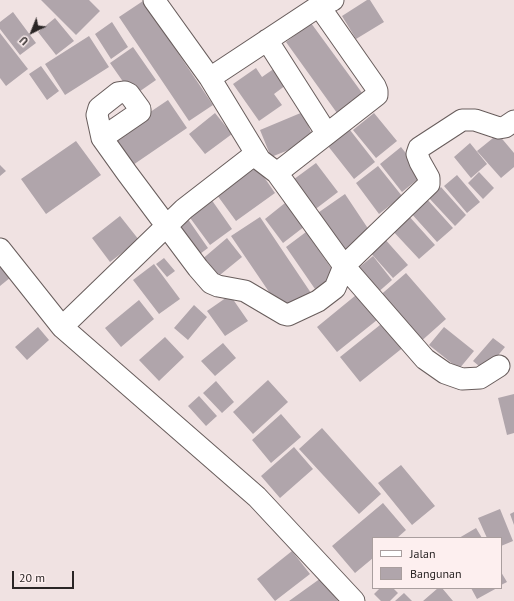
<!DOCTYPE html>
<style>
body{margin:0}
#map{position:relative;width:514px;height:601px;overflow:hidden;background:#f0e2e2;font-family:"PT Sans",sans-serif}
canvas{display:block}
.legend{position:absolute;left:372px;top:537px;width:130px;height:52px;box-sizing:border-box;background:#fdefef;border:1px solid #a99e9e;margin:0;padding:5px 7px;list-style:none;font-size:12px;color:#2a2525}
.legend li{display:flex;align-items:center;gap:8px;height:20px}
.legend b{width:20px;border:1px solid #a99e9e}
.north{position:absolute;left:12px;top:12px;width:40px;height:40px;-webkit-text-stroke:3px #fdefef;paint-order:stroke;rotate:223deg;font-size:11px;font-weight:700;line-height:16px;text-align:center;color:#2a2525}
.north::after{content:'';display:block;margin:auto;width:14px;height:18px;background:#2a2525;clip-path:polygon(50% 0,100% 100%,50% 72%,0 100%)}
.scale{position:absolute;left:12px;top:571px;width:62px;height:18px;box-sizing:border-box;border:2px solid #2a2525;border-top:0;padding-left:5px;font-size:12px;line-height:14px;white-space:nowrap;color:#2a2525;-webkit-text-stroke:3px #fdefef;paint-order:stroke}
</style>
<div id="map">
<canvas width="514" height="601"></canvas>
<ul class="legend">
<li><b style="height:5px;background:#fff"></b>Jalan</li>
<li><b style="height:11px;background:#b0a5ab"></b>Bangunan</li>
</ul>
<div class="north">U</div>
<div class="scale">20 m</div>
</div>
<script>
const context = document.querySelector('canvas').getContext('2d');
context.lineJoin = 'round';
function paint(path, color) {
  context.fillStyle = color;
  context.fill(path, 'evenodd');
}
function poly(rows) {
  const path = new Path2D();
  for (const r of rows) {
    path.moveTo(r[0], r[1]);
    for (let i = 2; i < r.length; i += 2) path.lineTo(r[i], r[i + 1]);
  }
  return path;
}
function stroke(path, color, width, dash) {
  context.strokeStyle = color;
  context.lineWidth = width;
  context.lineCap = dash ? 'butt' : 'round';
  context.setLineDash(dash || []);
  context.stroke(path);
}
const building = poly([
 [41,0,89,0,100,11,76,35],
 [367,0,370,0,384,22,356,39,342,16],
 [143,1,213,105,189,121,119,17],
 [13,12,36,43,20,55,0,29,0,22],
 [55,18,74,41,56,55,38,32],
 [112,22,128,47,111,59,95,34],
 [311,23,368,101,342,120,286,42],
 [0,33,28,69,6,86,0,78],
 [89,36,109,67,65,95,45,64],
 [133,47,156,80,133,96,110,63],
 [41,66,59,91,47,100,29,74],
 [256,68,262,77,275,68,286,85,274,94,282,105,259,121,233,84],
 [168,100,187,128,130,167,110,139],
 [303,112,314,140,271,157,260,130],
 [215,113,232,134,205,154,189,134],
 [374,113,397,141,376,158,353,130],
 [350,130,375,162,354,179,328,146],
 [498,134,514,153,514,167,501,178,477,151],
 [76,141,101,175,46,214,21,179],
 [470,143,487,164,471,178,454,157],
 [401,147,423,175,402,192,380,164],
 [316,163,338,192,309,214,286,185],
 [0,165,6,171,0,176],
 [378,166,402,196,379,214,356,183],
 [257,167,275,193,236,221,217,195],
 [479,172,494,188,483,199,468,183],
 [457,175,480,202,467,213,444,186],
 [441,187,466,215,455,226,429,198],
 [345,194,371,233,339,255,312,217],
 [426,198,453,228,437,242,410,212],
 [211,199,232,229,210,245,188,215],
 [290,199,309,223,283,243,265,219],
 [407,214,435,245,419,259,391,229],
 [185,215,208,248,193,259,170,226],
 [120,216,139,240,110,262,92,238],
 [260,217,311,293,282,311,231,236],
 [306,232,336,275,315,289,286,247],
 [383,237,408,265,393,278,369,251],
 [227,238,242,257,215,279,200,261],
 [0,255,16,273,0,286],
 [373,256,392,280,376,294,356,270],
 [164,258,175,271,167,277,156,264],
 [154,264,180,299,159,314,133,280],
 [406,273,446,319,418,344,377,298],
 [361,291,382,316,337,352,317,327],
 [230,295,248,321,225,336,207,311],
 [139,300,154,319,121,347,105,328],
 [194,305,207,317,188,340,174,328],
 [385,321,405,346,360,382,340,357],
 [38,327,49,340,27,360,15,347],
 [444,327,474,351,459,369,429,345],
 [165,337,184,357,159,381,139,360],
 [493,338,505,347,485,371,473,361],
 [223,343,236,358,215,376,201,361],
 [268,380,288,402,253,434,233,412],
 [216,381,234,402,222,413,203,393],
 [514,394,514,433,507,435,498,398],
 [199,396,217,416,206,426,188,406],
 [281,414,301,437,271,463,252,440],
 [322,428,381,494,359,514,299,449],
 [294,447,313,469,280,498,261,476],
 [401,465,435,506,412,525,378,483],
 [383,503,406,530,397,538,373,538,373,558,355,573,332,546],
 [500,509,513,541,501,546,501,538,487,538,478,518],
 [514,512,514,525,510,514],
 [476,528,482,538,459,538],
 [292,551,310,574,275,601,257,579],
 [501,572,507,582,501,585],
 [321,578,338,601,289,601],
 [380,588,393,588,398,593,390,601,381,601,374,594],
 [438,588,442,588,453,601,423,601],
 [471,588,497,588,477,599],
 [404,593,412,601,395,601]
]);
const minor = poly([
 [154,0,210,78,260,160,277,173,344,266,425,359,445,373,462,379,480,378,499,366],
 [267,40,327,134],
 [210,78,319,6,333,0],
 [102,138,140,112,140,109,129,94,125,92,118,93,99,108,97,115,102,138,127,173,198,268,211,283,218,286,245,291,284,314,288,315,318,301,335,288,344,266,429,184,429,178,420,162,417,154,419,148,462,120,475,120,499,128,505,127,514,121],
 [277,173,377,95,377,91,375,86,319,6],
 [0,249,62,327,184,209,255,154],
 [62,327,257,497,354,601]
]);
paint(building, '#b0a5ab');
stroke(minor, '#685d5c', 23);
stroke(minor, '#fff', 21);
</script>
